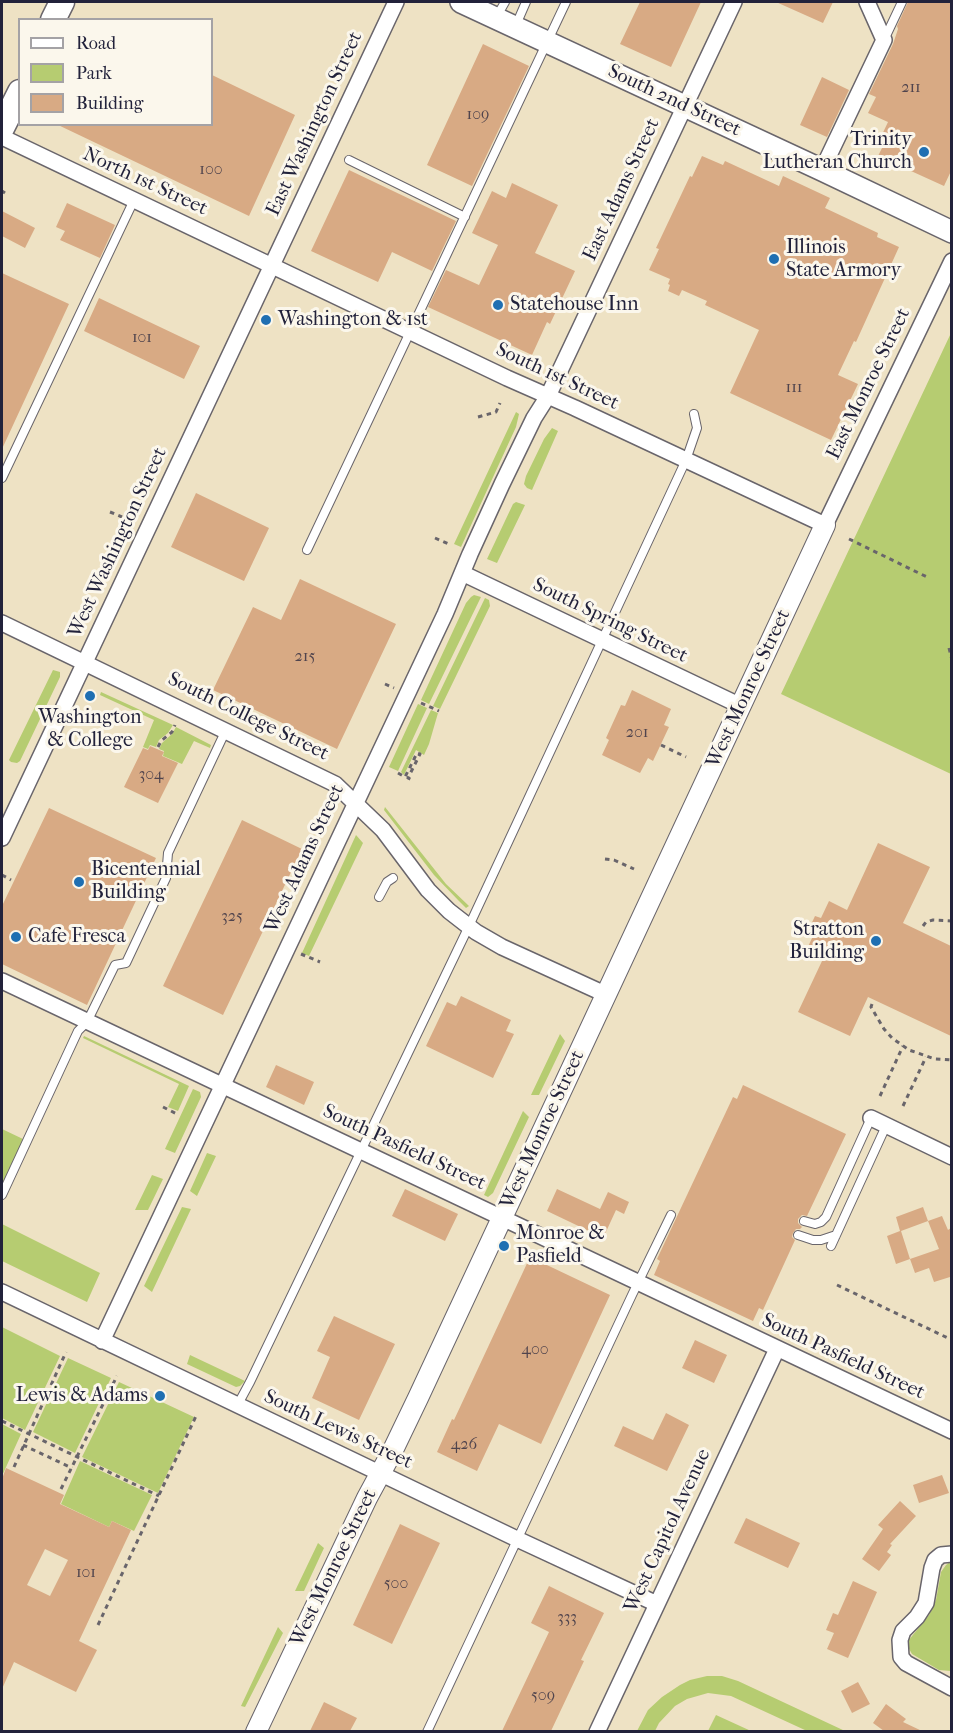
<!DOCTYPE html>
<style>
body{margin:0}
#map{position:relative;width:953px;height:1733px;overflow:hidden;background:#eee2c4;font-family:"IM FELL French Canon",serif}
canvas{display:block}
.frame{position:absolute;inset:0;border:3px solid #22223b;pointer-events:none}
.legend{position:absolute;left:18px;top:18px;width:195px;height:108px;box-sizing:border-box;background:#fbf7ec;border:2px solid #a4a2a5;margin:0;padding:8px 10px;list-style:none;font-size:18px;color:#22223b}
.legend li{display:flex;align-items:center;gap:12px;height:30px}
.legend b{width:30px;border:2px solid #a4a2a5}
</style>
<div id="map">
<canvas width="953" height="1733"></canvas>
<div class="frame"></div>
<ul class="legend">
<li><b style="height:8px;background:#fff"></b>Road</li>
<li><b style="height:16px;background:#b6cc71"></b>Park</li>
<li><b style="height:16px;background:#d8aa84"></b>Building</li>
</ul>
</div>
<script>
const context = document.querySelector('canvas').getContext('2d');
context.lineJoin = 'round';
function paint(path, color) {
  context.fillStyle = color;
  context.fill(path, 'evenodd');
}
function poly(rows) {
  const path = new Path2D();
  for (const r of rows) {
    path.moveTo(r[0], r[1]);
    for (let i = 2; i < r.length; i += 2) path.lineTo(r[i], r[i + 1]);
  }
  return path;
}
function stroke(path, color, width, dash) {
  context.strokeStyle = color;
  context.lineWidth = width;
  context.lineCap = dash ? 'butt' : 'round';
  context.setLineDash(dash || []);
  context.stroke(path);
}
function label(font, color, halo, rows, align = 'center') {
  context.font = font + ' "IM FELL French Canon",serif';
  context.lineWidth = 6;
  context.setLineDash([]);
  context.textBaseline = 'middle';
  context.strokeStyle = halo;
  context.fillStyle = color;
  for (const [text, x, y, turn = 0] of rows) {
    context.save();
    context.translate(x, y);
    context.rotate((+turn || 0) * Math.PI / 180);
    context.textAlign = isNaN(turn) ? turn : align;
    if (halo) context.strokeText(text, 0, 0);
    context.fillText(text, 0, 0);
    context.restore();
  }
}
const green = poly([
 [951,333,951,774,781,694],
 [516,412,519,414,516,427,461,547,454,544],
 [552,428,558,431,532,490,527,488,524,484,526,476,544,439],
 [516,502,525,505,497,563,487,559,513,504],
 [474,595,481,597,480,599,429,704,421,700,466,603,471,597],
 [485,598,489,600,490,606,440,709,433,706],
 [53,670,60,672,60,677,20,761,17,763,11,762,9,760],
 [101,692,173,725,168,733,159,740,156,747,150,745,148,749,143,747,154,720,100,695],
 [418,704,427,708,398,771,389,767],
 [431,710,438,713,429,744,424,755,416,750,404,775,401,772],
 [176,727,211,745,210,748,194,741,182,764,163,756,164,751,159,749,162,743,172,734],
 [385,807,446,884,469,906,466,908,458,900,434,875,384,810],
 [356,835,363,843,309,956,302,953],
 [560,1034,565,1041,539,1095,531,1095],
 [84,1036,189,1086,178,1111,168,1107,179,1084,83,1038],
 [193,1089,200,1092,201,1097,175,1153,165,1149],
 [523,1111,529,1117,493,1193,488,1197,484,1195],
 [2,1129,23,1139,2,1185],
 [207,1153,216,1156,197,1196,190,1191],
 [152,1175,163,1179,148,1210,135,1210],
 [182,1207,191,1209,152,1292,144,1286],
 [2,1224,100,1273,87,1302,2,1261],
 [2,1327,60,1356,25,1430,2,1418],
 [190,1355,245,1381,240,1386,236,1387,187,1364],
 [68,1358,111,1378,75,1453,33,1432],
 [119,1382,194,1417,158,1493,82,1457],
 [2,1424,21,1434,2,1476],
 [80,1461,152,1495,134,1531,112,1521,109,1527,61,1504],
 [318,1543,324,1548,304,1591,295,1591],
 [951,1561,951,1671,939,1670,912,1654,908,1647,908,1641,929,1615,936,1600,941,1572,946,1565],
 [278,1627,283,1633,245,1707,241,1706],
 [707,1676,722,1676,738,1681,845,1731,807,1731,731,1696,708,1693,687,1699,675,1706,659,1723,655,1731,637,1731,648,1710,662,1697,680,1685,690,1680],
 [716,1715,751,1731,708,1731]
]);
const building = poly([
 [640,2,701,2,671,67,620,44],
 [776,2,833,2,823,23],
 [908,2,951,2,951,171,944,186,878,156,883,146,880,139,888,122,868,113,876,97,869,94,893,44,898,29,897,26],
 [483,44,529,66,472,186,427,165],
 [212,75,295,115,249,216,56,124,212,124],
 [822,77,849,90,827,137,800,125],
 [702,156,723,165,725,161,779,186,783,176,830,198,825,208,878,233,877,237,899,247,856,342,854,341,838,375,858,384,831,440,730,393,759,330,705,305,707,301,682,290,679,296,668,291,670,285,668,284,670,279,649,270,659,249,656,248,690,176,692,177],
 [349,170,456,221,432,271,392,252,378,282,311,251],
 [512,183,558,205,535,253,575,271,550,324,547,322,532,355,428,307,446,270,479,285,498,245,472,233,492,191,506,198],
 [67,203,115,225,100,258,60,240,65,231,56,227],
 [2,211,35,228,25,248,2,236],
 [2,273,69,304,2,449],
 [99,298,200,346,184,379,84,331],
 [196,493,269,528,244,581,171,547],
 [300,579,396,624,337,749,213,690,253,607,281,620],
 [632,690,671,709,664,725,669,727,653,761,648,758,640,773,602,755,609,740,606,738,621,705,625,706],
 [150,746,164,752,162,756,178,763,158,803,124,787,143,748,148,750],
 [49,808,156,858,87,1005,2,964,2,906],
 [242,820,302,849,223,1015,163,986],
 [878,843,930,867,903,923,951,946,951,1036,868,997,850,1036,798,1012,822,961,805,953,813,936,807,933,815,916,821,918,829,901,847,910],
 [461,996,511,1020,506,1031,514,1034,493,1078,426,1046,447,1002,456,1006],
 [276,1065,314,1082,304,1105,266,1087],
 [743,1085,846,1134,807,1216,802,1215,798,1219,798,1223,802,1227,800,1229,796,1229,793,1233,792,1237,795,1240,763,1310,759,1308,753,1321,654,1275,660,1261,657,1259,733,1097,737,1099],
 [405,1189,458,1214,445,1241,392,1216],
 [557,1189,600,1209,608,1192,629,1202,624,1214,616,1210,605,1234,593,1229,591,1232,547,1211],
 [923,1207,928,1221,942,1216,948,1230,951,1228,951,1278,950,1277,934,1282,929,1268,915,1273,910,1259,896,1264,887,1236,900,1231,896,1217],
 [928,1221,939,1249,910,1259,901,1231],
 [530,1257,610,1295,541,1444,499,1424,477,1471,437,1452,452,1419,454,1420],
 [334,1316,395,1344,359,1420,312,1398,330,1357,317,1351],
 [695,1340,727,1355,714,1383,682,1368],
 [666,1413,689,1425,667,1471,614,1446,623,1426,653,1440],
 [6,1468,64,1495,60,1504,109,1527,112,1521,131,1530,79,1641,97,1650,76,1692,14,1662,2,1689,2,1479],
 [45,1549,68,1560,50,1596,27,1585],
 [942,1475,949,1493,919,1503,913,1485],
 [900,1501,916,1516,890,1544,892,1545,887,1552,891,1555,879,1571,862,1559,883,1529,878,1525],
 [746,1518,800,1543,788,1568,734,1543],
 [400,1524,440,1543,392,1644,353,1625],
 [853,1581,877,1592,848,1658,827,1649,834,1633,826,1630,833,1613,838,1615],
 [549,1586,604,1613,581,1660,584,1661,551,1731,502,1731,549,1632,531,1623],
 [858,1682,870,1704,852,1713,841,1691],
 [324,1702,357,1718,350,1731,310,1731],
 [886,1704,906,1719,903,1722,922,1731,884,1731,873,1723]
]);
const path = poly([
 [2,191,5,193],
 [478,417,496,412,500,403],
 [110,512,122,517],
 [435,538,451,545],
 [849,539,929,578],
 [949,648,952,660],
 [385,684,394,688],
 [421,703,439,711],
 [661,745,686,757],
 [158,747,161,741,172,732,175,725],
 [398,773,405,777,417,753,420,754,408,778,412,780],
 [605,859,614,860,634,869],
 [2,875,11,880],
 [923,926,926,922,933,920,952,921],
 [301,954,320,962],
 [872,1004,871,1007,884,1029,892,1038,909,1050,935,1059,952,1060],
 [880,1096,903,1046],
 [903,1106,926,1057],
 [163,1107,179,1115],
 [837,1285,952,1340],
 [2,1421,159,1496],
 [23,1445,72,1468],
 [14,1467,66,1352],
 [61,1489,117,1376],
 [98,1625,197,1414]
]);
const service = poly([
 [497,16,505,2],
 [516,25,526,2],
 [885,38,902,2],
 [349,160,465,217],
 [2,478,134,200],
 [307,550,566,2],
 [379,897,387,882,393,878],
 [2,1195,78,1031,87,1022,115,965,126,963,166,878,168,853,226,730],
 [804,1221,815,1224,821,1222,826,1217,871,1118],
 [798,1235,813,1240,821,1240,836,1235],
 [831,1246,886,1126],
 [237,1406,250,1382,469,926,686,460,697,428,694,414],
 [427,1732,632,1295,671,1215]
]);
const minor = poly([
 [2,137,507,378,575,408,825,525,952,261],
 [822,170,884,40,867,2],
 [462,573,741,706],
 [2,623,335,784,383,830,428,890,449,911,476,932,502,947,607,995],
 [2,838,396,2],
 [2,981,952,1431],
 [871,1118,952,1157],
 [2,1292,517,1539,657,1604],
 [102,1341,445,614,470,554,502,484,534,418,548,396,734,2],
 [952,1554,941,1555,935,1560,932,1568,926,1603,917,1617,903,1631,900,1640,901,1657,906,1663,952,1688],
 [597,1732,777,1349]
]);
const tertiary = poly([
 [256,1732,367,1498,393,1450,418,1398,825,525]
]);
const secondary = poly([
 [461,2,822,170,952,232]
]);
const primary = poly([
 [53,20,62,2],
 [2,128,20,92]
]);
const markers = [
 [924,152,6,"#1f6fb2"],
 [774,259,6,"#1f6fb2"],
 [498,305,6,"#1f6fb2"],
 [266,320,6,"#1f6fb2"],
 [90,696,6,"#1f6fb2"],
 [79,882,6,"#1f6fb2"],
 [16,937,6,"#1f6fb2"],
 [876,941,6,"#1f6fb2"],
 [504,1246,6,"#1f6fb2"],
 [160,1396,6,"#1f6fb2"]
];
const numberNames = [
 ["211",911,88],
 ["109",478,115],
 ["100",211,170],
 ["101",142,338],
 ["111",794,388],
 ["215",305,657],
 ["201",637,733],
 ["304",151,775],
 ["325",232,917],
 ["400",535,1350],
 ["426",464,1445],
 ["101",86,1573],
 ["500",396,1584],
 ["333",567,1618],
 ["509",543,1696]
];
const streetNames = [
 ["South 2nd Street",674,101,25],
 ["East Washington Street",315,124,-65],
 ["North 1st Street",145,182,25],
 ["East Adams Street",622,190,-65],
 ["South 1st Street",557,377,25],
 ["East Monroe Street",869,384,-64],
 ["West Washington Street",118,543,-65],
 ["South Spring Street",610,621,26],
 ["West Monroe Street",749,689,-65],
 ["South College Street",248,717,26],
 ["West Adams Street",305,859,-65],
 ["West Monroe Street",543,1130,-65],
 ["South Pasfield Street",404,1148,25],
 ["South Pasfield Street",843,1357,25],
 ["South Lewis Street",338,1430,25],
 ["West Capitol Avenue",668,1531,-65],
 ["West Monroe Street",334,1568,-64]
];
const poiNames = [
 ["Trinity",912,140,"right"],
 ["Lutheran Church",912,163,"right"],
 ["Illinois",786,248],
 ["State Armory",786,271],
 ["Statehouse Inn",510,305],
 ["Washington & 1st",278,320],
 ["Washington",90,718,"center"],
 ["& College",90,741,"center"],
 ["Bicentennial",91,870],
 ["Building",91,893],
 ["Stratton",864,930,"right"],
 ["Building",864,953,"right"],
 ["Cafe Fresca",28,937],
 ["Monroe &",516,1234],
 ["Pasfield",516,1257],
 ["Lewis & Adams",148,1396,"right"]
];
paint(green, '#b6cc71');
paint(building, '#d8aa84');
stroke(service, '#69656b', 10);
stroke(minor, '#69656b', 18);
stroke(tertiary, '#69656b', 22);
stroke(secondary, '#69656b', 24);
stroke(primary, '#69656b', 27);
stroke(path, '#69656b', 3, [4.5, 4.5]);
stroke(service, '#fff', 8);
stroke(minor, '#fff', 15);
stroke(tertiary, '#fff', 20);
stroke(secondary, '#fff', 21);
stroke(primary, '#fff', 24);
for (const [x, y, r, color] of markers) {
  const dot = new Path2D();
  dot.arc(x, y, r, 0, 2 * Math.PI);
  context.fillStyle = color;
  context.fill(dot);
  stroke(dot, '#fbf7ec', 2);
}
label('16px', '#50444d', null, numberNames);
label('20px', '#22223b', '#fbf7ec', streetNames);
label('20px', '#22223b', '#fbf7ec', poiNames, 'left');
</script>
